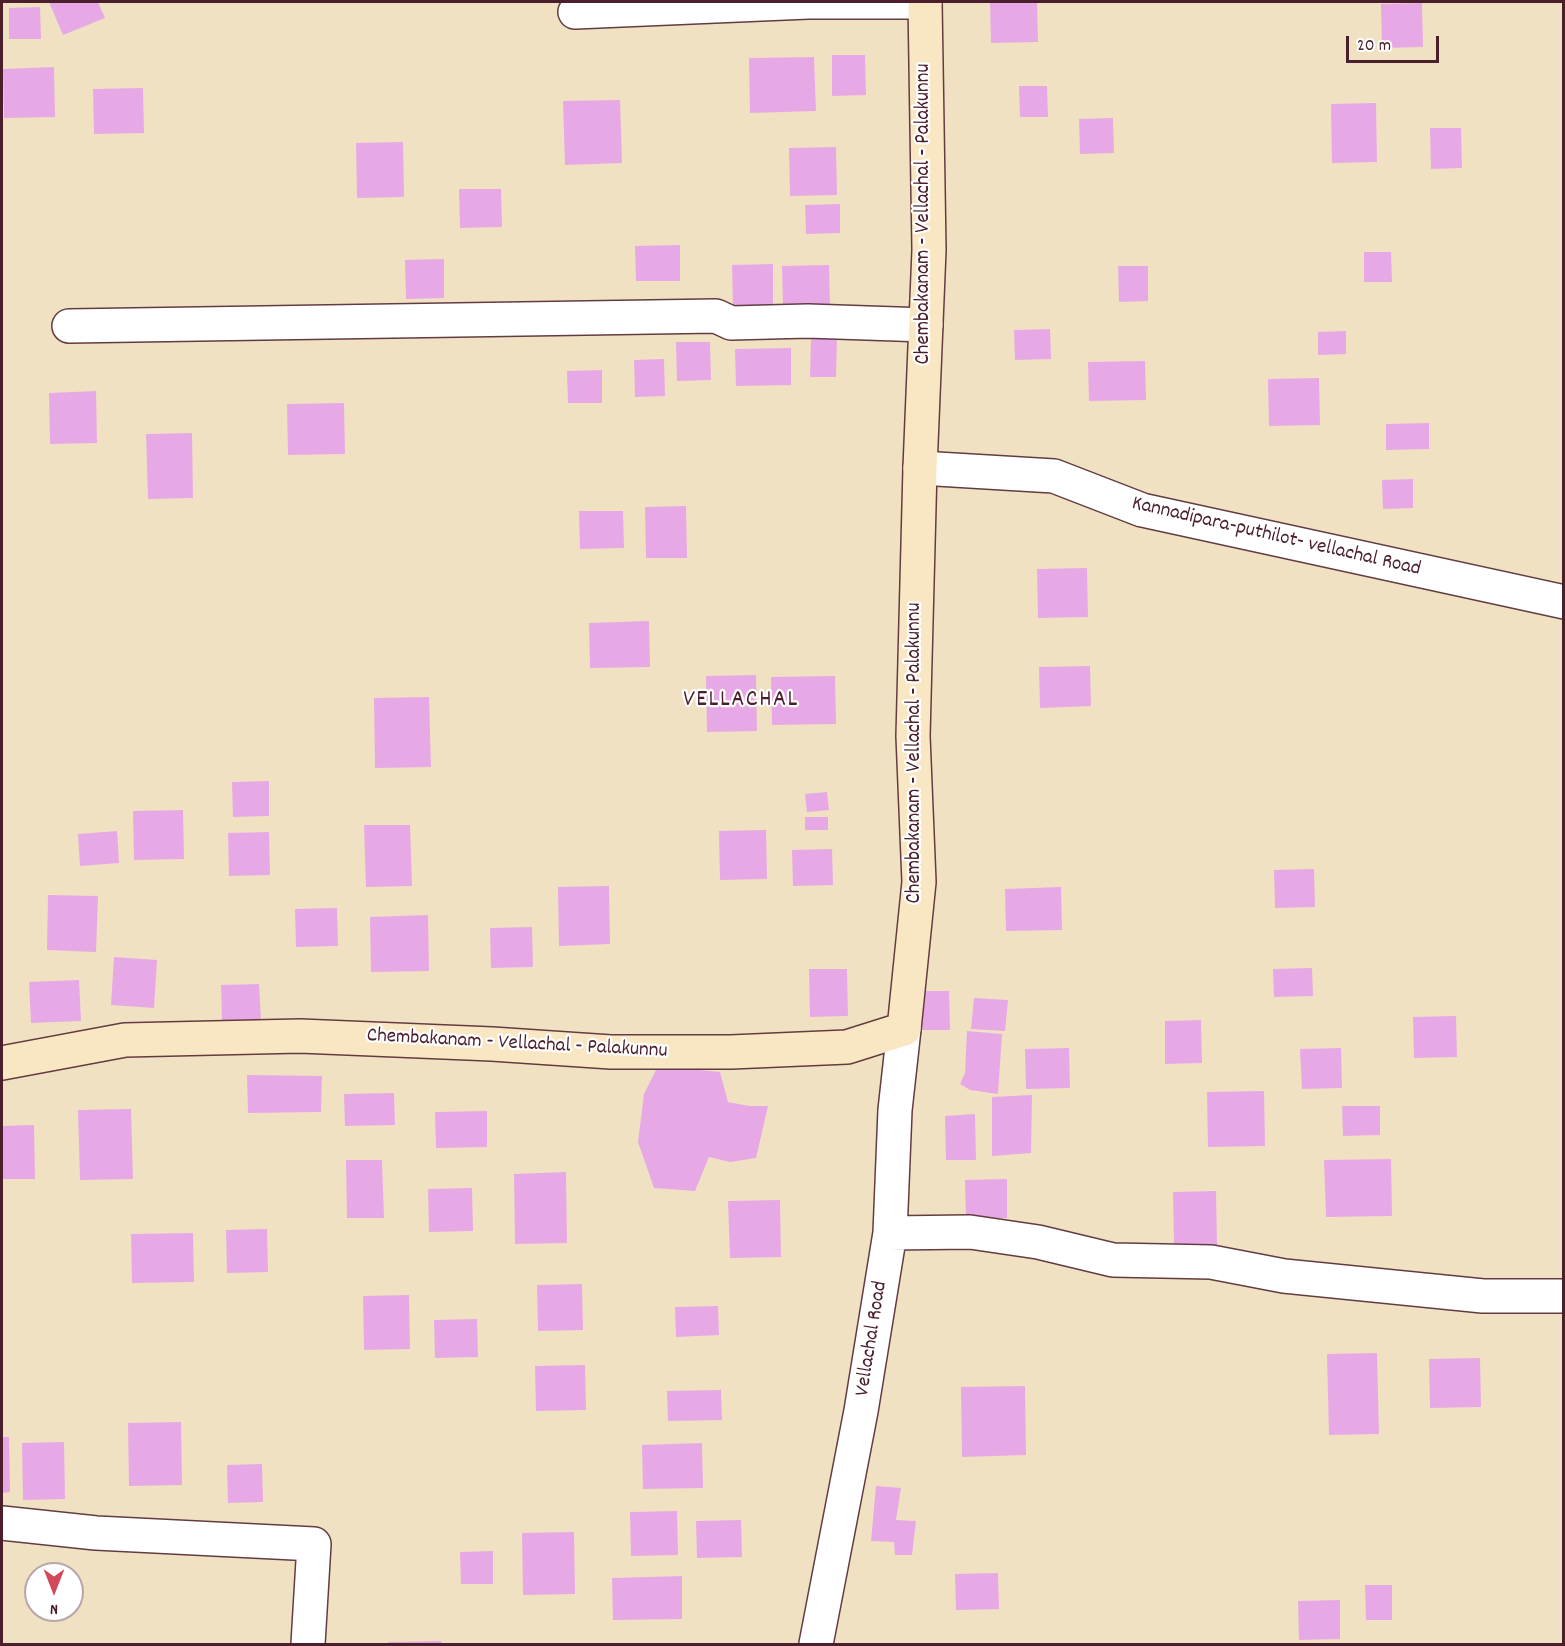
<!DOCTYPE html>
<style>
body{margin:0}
#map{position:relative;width:1565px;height:1646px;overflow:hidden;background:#f1e1c3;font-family:Dekko,sans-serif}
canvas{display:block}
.frame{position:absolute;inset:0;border:3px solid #4a1f2b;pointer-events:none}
.north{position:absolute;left:24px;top:1562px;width:60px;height:60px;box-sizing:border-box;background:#fff;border:2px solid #b7a5aa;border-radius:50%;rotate:180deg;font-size:16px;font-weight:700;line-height:24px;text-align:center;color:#4a1f2b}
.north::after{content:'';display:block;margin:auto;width:21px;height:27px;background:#d1495b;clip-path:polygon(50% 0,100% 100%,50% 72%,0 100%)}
.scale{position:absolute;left:1346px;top:36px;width:93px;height:27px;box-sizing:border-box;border:3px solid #4a1f2b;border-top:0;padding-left:8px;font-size:18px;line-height:21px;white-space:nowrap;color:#4a1f2b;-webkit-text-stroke:4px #fff;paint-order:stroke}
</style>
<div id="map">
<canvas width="1565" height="1646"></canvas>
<div class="frame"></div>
<div class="north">N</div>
<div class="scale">20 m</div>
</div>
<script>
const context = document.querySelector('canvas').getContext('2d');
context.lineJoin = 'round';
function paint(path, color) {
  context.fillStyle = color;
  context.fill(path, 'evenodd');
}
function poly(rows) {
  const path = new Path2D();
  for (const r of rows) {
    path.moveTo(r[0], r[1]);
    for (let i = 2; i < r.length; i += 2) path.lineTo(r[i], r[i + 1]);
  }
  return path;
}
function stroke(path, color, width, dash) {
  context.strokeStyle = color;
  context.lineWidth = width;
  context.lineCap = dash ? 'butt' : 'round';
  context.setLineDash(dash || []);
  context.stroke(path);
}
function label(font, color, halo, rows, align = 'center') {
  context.font = font + ' Dekko,sans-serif';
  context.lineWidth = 4.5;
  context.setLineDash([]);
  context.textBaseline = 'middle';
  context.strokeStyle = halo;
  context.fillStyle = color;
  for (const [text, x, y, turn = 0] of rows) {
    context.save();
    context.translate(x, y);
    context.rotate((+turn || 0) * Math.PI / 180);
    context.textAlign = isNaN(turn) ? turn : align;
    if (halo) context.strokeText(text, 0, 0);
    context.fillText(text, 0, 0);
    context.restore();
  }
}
const building = poly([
 [49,2,98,2,105,18,63,35],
 [990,2,1037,2,1038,42,991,43],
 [1422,3,1423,47,1382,48,1381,4],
 [40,7,41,39,9,39,9,8],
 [832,55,865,55,866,95,832,96],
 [814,57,816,111,750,113,749,58],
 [54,67,55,117,4,118,3,69],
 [1019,86,1047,86,1048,117,1020,117],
 [143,88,144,133,94,134,93,89],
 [620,100,622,163,565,165,563,101],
 [1376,103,1377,162,1332,163,1331,104],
 [1113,118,1114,153,1080,154,1079,119],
 [1430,128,1461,128,1462,168,1431,169],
 [403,142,404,197,357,198,356,143],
 [836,147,837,195,790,196,789,148],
 [459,189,501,189,502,227,460,228],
 [840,204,840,233,806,234,805,205],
 [680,245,680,281,636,281,635,246],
 [1364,252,1391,252,1392,282,1364,282],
 [444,259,444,298,406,299,405,260],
 [773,264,773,307,733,308,732,265],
 [829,265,830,308,783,309,782,266],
 [1118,266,1148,266,1148,301,1119,302],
 [1050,329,1051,359,1015,360,1014,330],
 [1346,331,1346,354,1318,355,1318,332],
 [811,336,837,336,836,377,810,377],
 [676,342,710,342,711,380,677,381],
 [791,348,791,385,736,386,735,349],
 [664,359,665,396,635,397,634,360],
 [1145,361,1146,400,1089,401,1088,362],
 [602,370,602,403,568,403,567,371],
 [1319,378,1320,425,1269,426,1268,379],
 [96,391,97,443,50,444,49,393],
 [344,403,345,454,288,455,287,404],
 [1429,423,1429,449,1386,450,1386,424],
 [192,433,193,498,148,499,146,434],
 [1413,479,1413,508,1383,509,1382,480],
 [686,506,687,558,646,558,645,507],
 [579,511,623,511,624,548,580,549],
 [1087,568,1088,617,1038,618,1037,569],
 [649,621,650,667,590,668,589,623],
 [1090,666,1091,706,1040,708,1039,667],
 [756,675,757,731,707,732,706,676],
 [835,676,836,724,772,725,771,677],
 [429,697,431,767,375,768,374,698],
 [269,781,269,816,233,817,232,782],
 [827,792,829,810,807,812,805,794],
 [183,810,184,859,134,860,133,811],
 [805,817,828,817,828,830,805,830],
 [364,825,410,825,412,886,366,887],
 [766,830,767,879,720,880,719,831],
 [117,831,119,863,80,866,78,834],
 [269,832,270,875,229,876,228,833],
 [832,849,833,885,793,886,792,850],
 [1314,869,1315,907,1275,908,1274,870],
 [609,886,610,944,559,946,558,887],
 [1061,887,1062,930,1006,931,1005,889],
 [48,895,98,896,96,952,47,950],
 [337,908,338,946,296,947,295,909],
 [428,915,429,971,371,972,370,917],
 [532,927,533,967,491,968,490,928],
 [114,957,157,960,154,1008,111,1005],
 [1312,968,1313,996,1274,997,1273,969],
 [809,969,847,969,848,1016,810,1017],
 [79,980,81,1021,31,1023,29,982],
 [259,984,261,1021,222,1022,221,985],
 [920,991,949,991,950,1030,921,1030],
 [974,998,1008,1000,1005,1031,971,1029],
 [1456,1016,1457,1057,1414,1058,1413,1017],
 [1201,1020,1202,1063,1165,1064,1165,1021],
 [967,1031,1002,1034,998,1094,970,1090,960,1084,965,1073],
 [1069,1048,1070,1088,1026,1089,1025,1049],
 [1341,1048,1342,1088,1302,1089,1300,1049],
 [658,1066,720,1072,728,1102,749,1106,768,1106,756,1158,730,1162,709,1157,695,1191,654,1188,638,1142,644,1094],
 [247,1075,322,1076,321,1112,248,1113],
 [1264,1091,1265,1146,1208,1147,1207,1092],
 [394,1093,395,1125,345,1126,344,1094],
 [1032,1095,1031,1153,992,1156,992,1097],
 [1342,1106,1380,1106,1380,1135,1343,1136],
 [131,1109,133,1179,80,1180,78,1110],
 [487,1111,487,1147,436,1148,435,1112],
 [975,1114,976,1160,946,1160,945,1116],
 [34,1125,35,1179,2,1179,2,1126],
 [1391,1159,1392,1216,1326,1217,1324,1160],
 [346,1160,382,1160,384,1218,347,1218],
 [566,1172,567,1243,515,1244,514,1174],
 [1007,1179,1007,1218,966,1219,965,1180],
 [472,1188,473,1231,429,1232,428,1189],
 [1216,1191,1217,1245,1174,1246,1173,1192],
 [780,1200,781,1257,730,1258,728,1201],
 [267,1229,268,1272,227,1273,226,1230],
 [193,1233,194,1282,132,1283,131,1234],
 [582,1284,583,1330,538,1331,537,1285],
 [409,1295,410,1349,364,1350,363,1296],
 [718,1306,719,1335,676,1337,675,1307],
 [477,1319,478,1357,435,1358,434,1320],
 [1377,1353,1379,1434,1329,1435,1327,1354],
 [1480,1358,1481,1407,1430,1408,1429,1359],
 [585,1365,586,1410,536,1411,535,1366],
 [1025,1386,1026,1455,962,1457,961,1387],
 [721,1390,722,1420,668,1421,667,1391],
 [181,1422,182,1485,129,1486,128,1423],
 [2,1437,9,1437,10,1492,2,1493],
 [64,1442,65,1499,23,1500,22,1443],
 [702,1443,703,1488,643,1489,642,1445],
 [262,1464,263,1502,228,1503,227,1465],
 [876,1486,901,1488,896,1520,916,1521,912,1555,895,1555,894,1542,871,1541],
 [677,1511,678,1555,631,1556,630,1512],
 [741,1520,742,1557,697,1558,696,1521],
 [574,1532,575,1594,523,1595,522,1533],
 [493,1551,493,1584,461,1584,460,1552],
 [998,1573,999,1609,956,1610,955,1574],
 [682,1576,682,1619,613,1620,612,1578],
 [1365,1585,1392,1585,1392,1620,1366,1620],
 [1340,1600,1340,1639,1299,1640,1298,1601],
 [441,1641,442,1644,388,1644,388,1642]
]);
const minor = poly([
 [575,12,808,2,925,2],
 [69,326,716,316,731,323,808,321,926,325],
 [890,1233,970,1232,1038,1242,1113,1260,1211,1262,1284,1276,1483,1296,1564,1296],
 [2,1523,96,1533,314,1544,308,1644],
 [816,1644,861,1411,890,1233,895,1110,904,1029]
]);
const tertiary = poly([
 [920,468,1054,476,1142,510,1564,602]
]);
const secondary = poly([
 [2,1063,125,1040,300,1036,492,1044,611,1052,731,1052,847,1047,904,1029,919,882,913,736,920,468,929,250,925,2]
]);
const streetNames = [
 ["Chembakanam - Vellachal - Palakunnu",925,214,-90],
 ["Kannadipara-puthilot- vellachal Road",1276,538,13],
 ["Chembakanam - Vellachal - Palakunnu",916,753,-90],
 ["Chembakanam - Vellachal - Palakunnu",517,1045,3],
 ["Vellachal Road",873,1339,-81]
];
const quarterNames = [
 ["VELLACHAL",741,702]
];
paint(building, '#e7a9e6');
stroke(minor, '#633c42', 36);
stroke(tertiary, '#633c42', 36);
stroke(secondary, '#633c42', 36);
stroke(minor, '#fff', 33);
stroke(tertiary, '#fff', 33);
stroke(secondary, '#f9e7c3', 33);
label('21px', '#4a1f2b', '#fff', streetNames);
context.letterSpacing = '1.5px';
label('24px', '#4a1f2b', '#fff', quarterNames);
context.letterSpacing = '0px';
</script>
